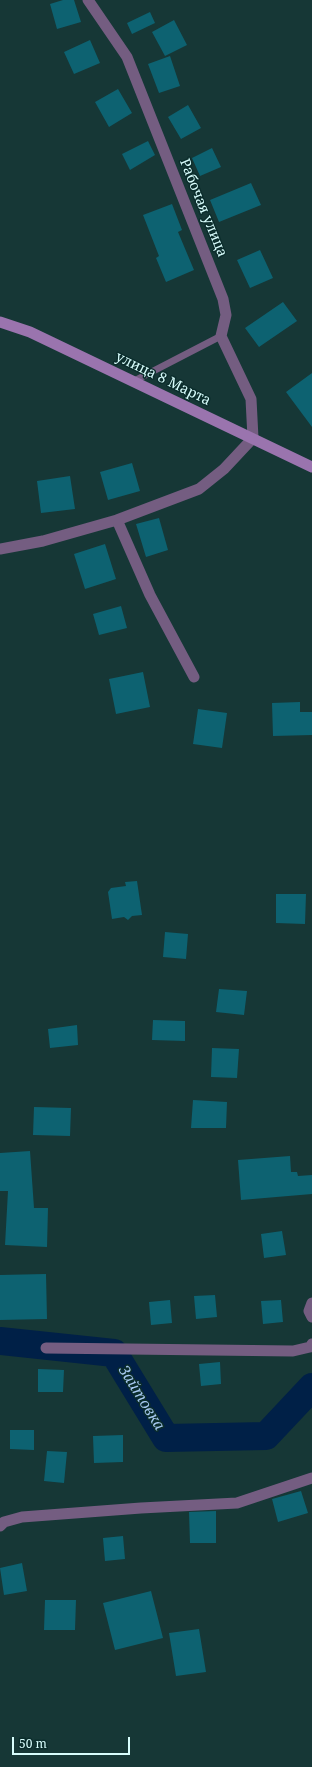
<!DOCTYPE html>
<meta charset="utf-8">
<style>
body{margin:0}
#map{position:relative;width:312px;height:1767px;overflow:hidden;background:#163736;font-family:"Noto Serif",serif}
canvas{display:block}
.scale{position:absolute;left:12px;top:1737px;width:118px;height:18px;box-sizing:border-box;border:2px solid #d8fdfc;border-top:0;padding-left:5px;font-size:12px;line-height:14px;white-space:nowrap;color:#d8fdfc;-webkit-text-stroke:3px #0b2d2c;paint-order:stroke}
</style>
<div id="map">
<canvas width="312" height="1767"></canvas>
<div class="scale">50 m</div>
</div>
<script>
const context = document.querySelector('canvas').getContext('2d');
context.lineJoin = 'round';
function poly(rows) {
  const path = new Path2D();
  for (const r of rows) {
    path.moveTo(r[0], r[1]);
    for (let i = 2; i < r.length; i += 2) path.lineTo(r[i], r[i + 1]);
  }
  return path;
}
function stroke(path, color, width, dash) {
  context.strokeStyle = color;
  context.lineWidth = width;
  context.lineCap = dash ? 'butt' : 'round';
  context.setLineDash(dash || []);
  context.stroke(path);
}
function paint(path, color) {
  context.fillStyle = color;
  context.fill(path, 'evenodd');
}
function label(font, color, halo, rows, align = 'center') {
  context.font = font + ' "Noto Serif",serif';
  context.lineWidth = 3;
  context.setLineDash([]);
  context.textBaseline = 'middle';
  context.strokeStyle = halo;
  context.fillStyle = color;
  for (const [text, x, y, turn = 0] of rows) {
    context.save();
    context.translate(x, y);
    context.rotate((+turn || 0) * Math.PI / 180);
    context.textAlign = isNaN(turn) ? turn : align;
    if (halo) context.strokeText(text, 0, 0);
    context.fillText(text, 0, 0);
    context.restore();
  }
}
const river = poly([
 [0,1341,114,1353,166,1438,266,1436,312,1387]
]);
const building = poly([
 [63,0,74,0,81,22,57,29,50,4],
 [150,12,155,23,132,34,127,23],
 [174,20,187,45,165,56,152,32],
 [90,40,100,63,74,74,64,52],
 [170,56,180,86,159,93,148,64],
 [118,89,132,113,109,127,95,102],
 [188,105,201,128,181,139,168,117],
 [148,141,155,155,130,170,122,154],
 [212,148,221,167,200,176,192,158],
 [251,183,261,205,219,222,210,200],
 [172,204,182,230,178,232,194,270,166,282,156,258,159,256,143,215],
 [260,250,273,278,250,288,237,260],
 [283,302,297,321,259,347,245,328],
 [312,373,312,427,286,392],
 [132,463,140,491,108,500,100,472],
 [70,476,75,509,41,513,37,481],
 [159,518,168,550,146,557,136,524],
 [105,544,116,579,85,589,74,554],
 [121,606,127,628,99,635,93,614],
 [143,672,150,707,116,714,109,679],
 [300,702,300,712,312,712,312,735,273,736,272,703],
 [198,709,227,713,222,748,193,744],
 [137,881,142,915,132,916,128,920,124,917,112,919,108,892,111,888,126,886,125,882],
 [276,894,306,894,305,924,276,923],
 [165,932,188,934,186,959,163,957],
 [219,989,247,991,244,1015,216,1012],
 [153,1020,185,1021,185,1041,152,1040],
 [77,1025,78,1045,50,1048,48,1029],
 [212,1048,239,1049,237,1078,211,1077],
 [193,1100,227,1102,226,1128,191,1128],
 [34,1107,71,1108,70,1136,33,1135],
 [30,1151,34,1208,48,1208,47,1247,5,1245,8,1191,0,1191,0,1153],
 [290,1156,291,1172,297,1172,298,1176,312,1175,312,1194,241,1200,238,1160],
 [282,1231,286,1255,264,1258,261,1234],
 [46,1274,47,1319,0,1320,0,1275],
 [215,1295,217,1317,196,1319,194,1296],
 [170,1300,172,1323,151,1325,149,1302],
 [281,1300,283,1322,263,1324,261,1301],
 [220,1362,221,1384,201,1386,199,1364],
 [38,1369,64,1370,63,1392,38,1392],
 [10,1430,34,1430,34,1450,10,1449],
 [123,1435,123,1462,94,1463,93,1436],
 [47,1451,67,1452,64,1483,44,1481],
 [301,1491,308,1513,278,1522,272,1499],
 [216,1511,216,1543,190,1543,189,1512],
 [123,1536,125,1559,105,1561,103,1538],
 [22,1563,27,1591,4,1595,0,1568],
 [151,1591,163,1638,115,1650,103,1603],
 [45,1600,76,1600,75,1630,44,1630],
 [199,1629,206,1672,176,1676,169,1633]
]);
const service = poly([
 [134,381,221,336]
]);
const minor = poly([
 [117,520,150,595,194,677],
 [0,549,43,541,117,520,199,489,224,469,253,438,251,399,221,336,226,315,223,299,127,57,88,0],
 [312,1303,309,1311,312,1317],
 [46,1348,293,1351,310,1347,312,1344],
 [0,1526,4,1522,22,1517,141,1508,237,1503,312,1478]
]);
const secondary = poly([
 [0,322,30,332,312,467]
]);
const streetNames = [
 ["Рабочая улица",203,208,68],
 ["улица 8 Марта",163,379,26]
];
const waterNames = [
 ["Зайтовка",141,1398,58]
];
stroke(river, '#002047', 28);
paint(building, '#0d6271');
stroke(service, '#745d81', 7);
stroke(minor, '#745d81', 11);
stroke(secondary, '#9a74ae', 11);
label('14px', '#d8fdfc', '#0b2d2c', streetNames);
label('italic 15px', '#a6c8f0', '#0b2d2c', waterNames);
</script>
